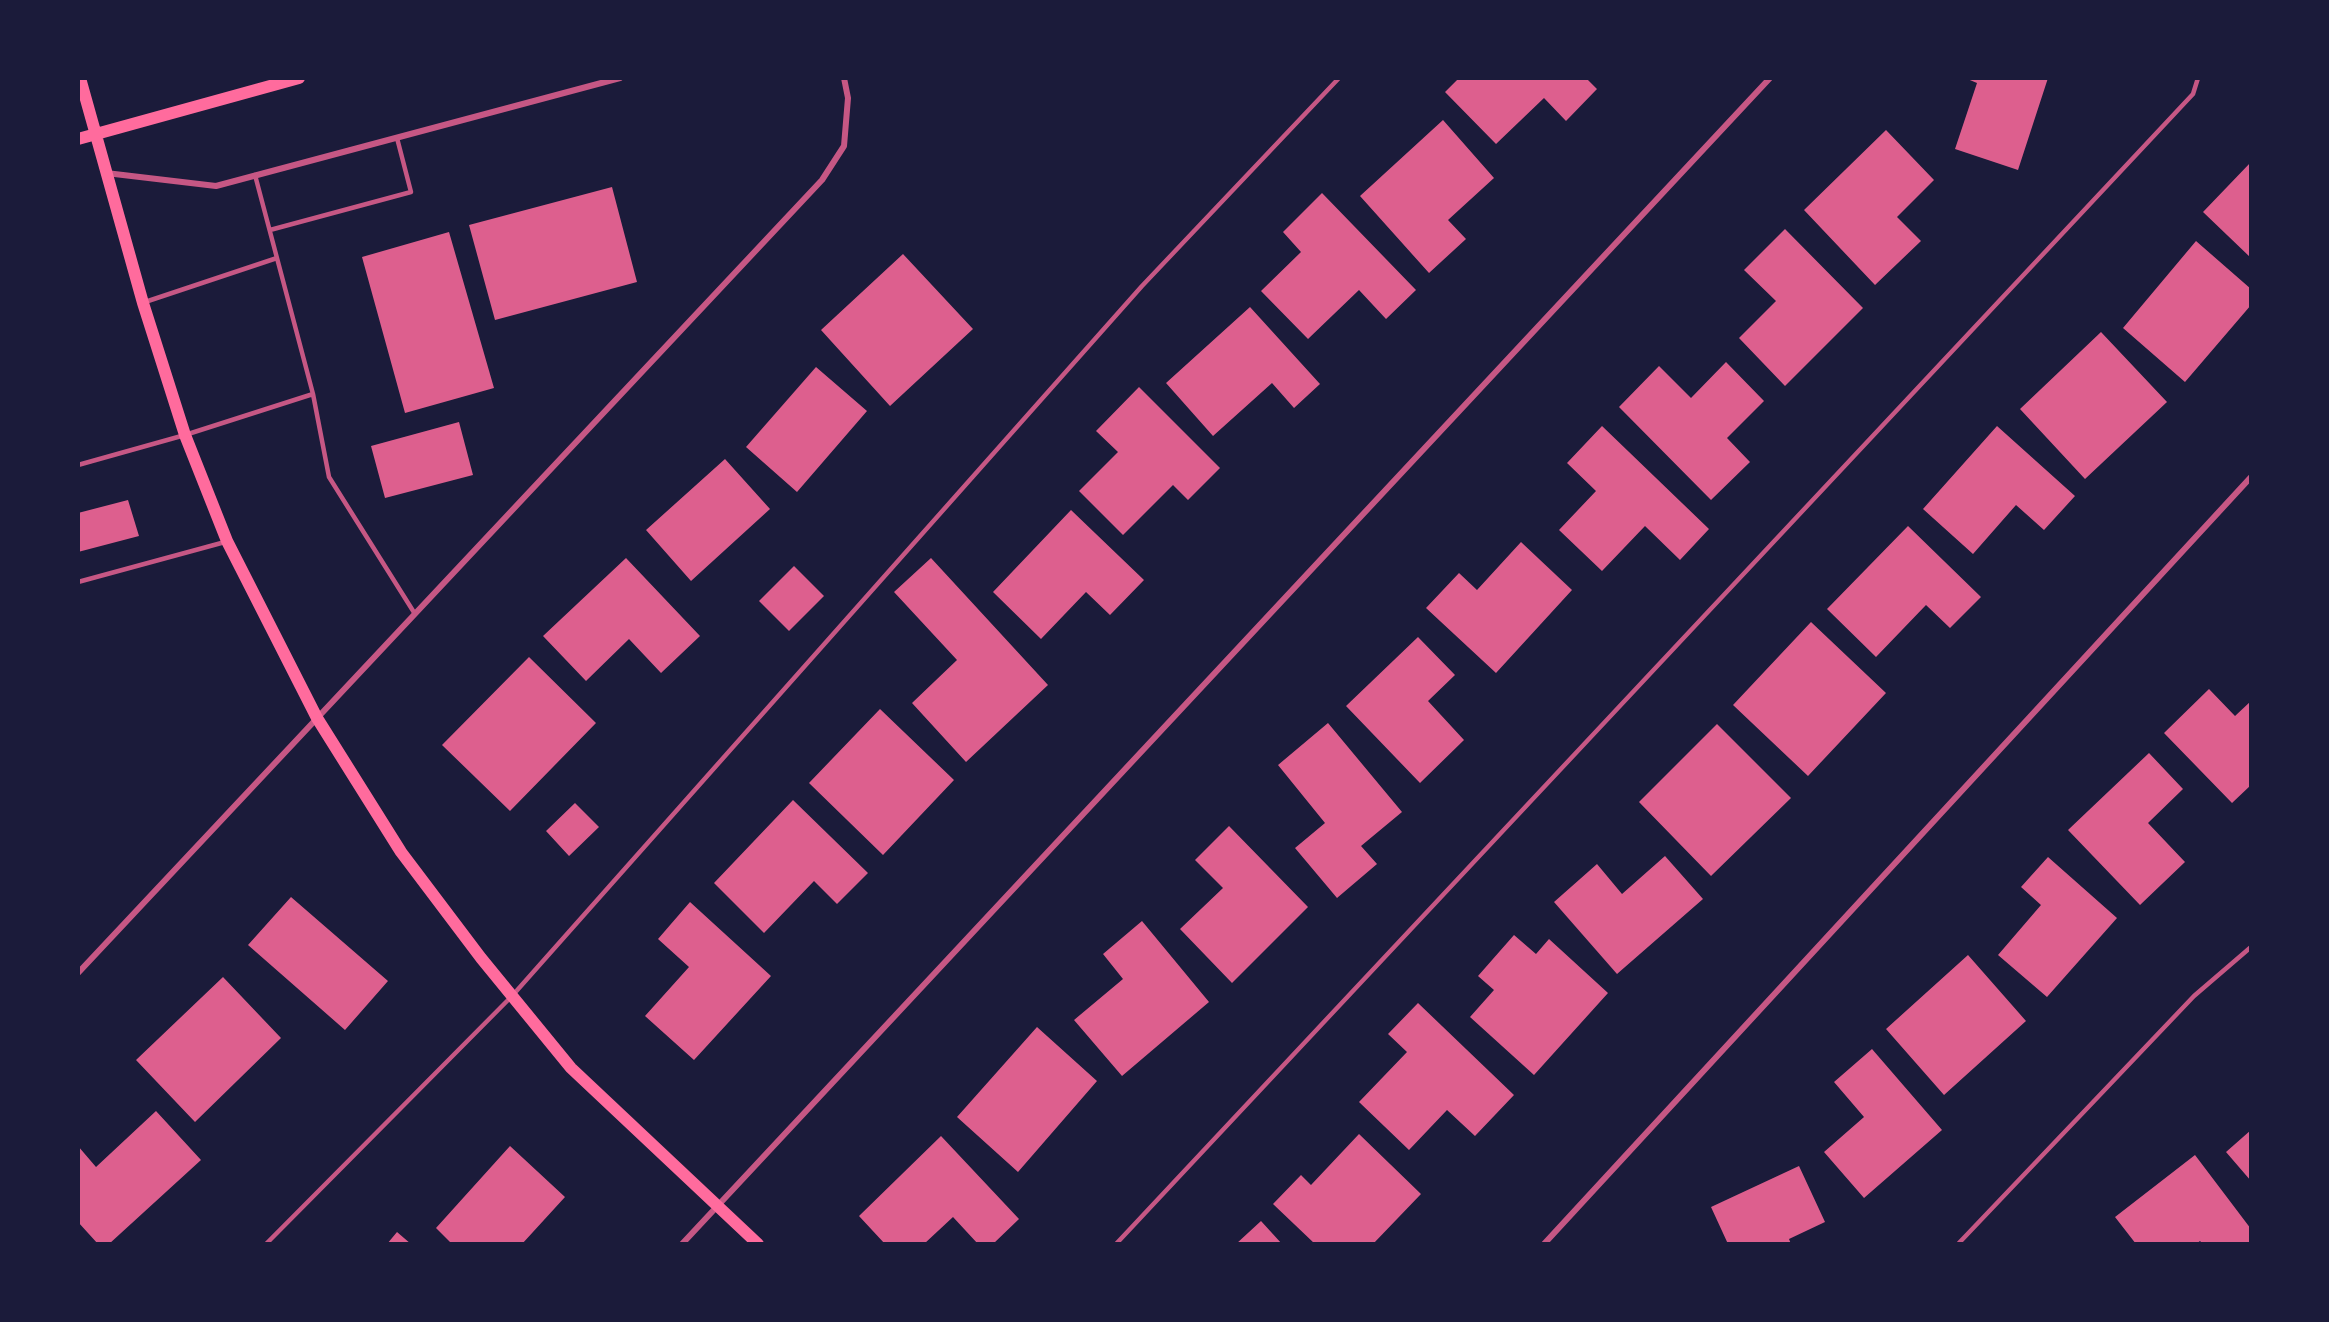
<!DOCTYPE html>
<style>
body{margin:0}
#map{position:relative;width:2329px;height:1322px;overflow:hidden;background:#1b1b3a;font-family:Arial,sans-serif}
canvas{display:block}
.frame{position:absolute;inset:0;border:80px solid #1b1b3a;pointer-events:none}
</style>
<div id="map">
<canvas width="2329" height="1322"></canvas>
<div class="frame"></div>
</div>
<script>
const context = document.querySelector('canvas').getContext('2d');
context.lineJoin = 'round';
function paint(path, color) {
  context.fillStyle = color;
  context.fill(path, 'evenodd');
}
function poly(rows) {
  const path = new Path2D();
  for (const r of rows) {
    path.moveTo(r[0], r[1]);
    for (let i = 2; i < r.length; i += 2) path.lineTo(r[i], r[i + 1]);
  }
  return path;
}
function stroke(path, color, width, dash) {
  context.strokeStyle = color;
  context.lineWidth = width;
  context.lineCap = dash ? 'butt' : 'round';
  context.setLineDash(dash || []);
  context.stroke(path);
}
const building = poly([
 [1459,78,1586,78,1597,89,1566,121,1544,98,1496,144,1445,92],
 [1965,78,2048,78,2018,170,1955,149,1977,83],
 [1443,120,1494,178,1448,220,1466,239,1429,273,1360,196],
 [1886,130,1934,180,1897,217,1921,241,1875,285,1804,210],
 [2251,162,2251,258,2203,212],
 [612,187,637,282,495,320,469,225],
 [1322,193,1416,290,1386,319,1359,290,1308,339,1261,291,1301,252,1283,232],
 [1785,229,1863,308,1785,386,1739,338,1776,301,1744,270],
 [449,232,494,388,405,413,362,257],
 [2196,241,2251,289,2251,305,2185,382,2123,328],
 [903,254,973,329,890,406,821,330],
 [1250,307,1320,384,1294,408,1272,383,1213,436,1166,383],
 [2101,332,2167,402,2085,479,2020,409],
 [1726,362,1764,401,1727,438,1750,462,1711,500,1619,407,1659,366,1691,398],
 [816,367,867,411,797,492,746,447],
 [1139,387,1220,468,1188,500,1173,485,1123,535,1079,491,1118,452,1096,431],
 [459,422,473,475,385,498,371,446],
 [1602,426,1709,529,1680,560,1645,526,1602,571,1559,530,1596,491,1567,463],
 [1997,426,2075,496,2044,530,2016,505,1973,554,1923,509],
 [725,459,770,509,691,581,646,530],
 [128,500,139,536,78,552,78,513],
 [1071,510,1144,580,1110,615,1086,592,1041,639,993,592],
 [1908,526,1981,597,1950,628,1926,605,1876,657,1827,609],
 [1521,542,1572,590,1496,673,1426,608,1459,573,1477,590],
 [626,558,700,636,661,673,629,639,586,681,543,636],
 [931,558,1048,685,966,762,912,703,957,660,894,592],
 [794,566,824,596,789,631,759,601],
 [1811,622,1886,693,1808,776,1733,705],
 [1418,637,1455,675,1428,701,1464,740,1420,783,1346,706],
 [529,657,596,723,510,811,442,745],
 [2209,689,2235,716,2251,701,2251,785,2232,803,2164,733],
 [880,709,954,780,883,855,809,783],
 [1328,723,1402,812,1361,846,1377,864,1337,898,1295,848,1325,823,1278,765],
 [1717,724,1791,798,1711,876,1639,802],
 [2149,753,2183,789,2148,823,2185,862,2140,905,2068,830],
 [793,800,868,873,837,904,814,881,764,933,714,883],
 [575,803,599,827,569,856,546,831],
 [1229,826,1308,907,1232,983,1180,929,1223,888,1195,860],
 [1665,856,1703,899,1617,974,1554,902,1597,864,1622,894],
 [2048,857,2117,918,2047,997,1998,955,2041,905,2021,887],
 [291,897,388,981,345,1030,248,945],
 [690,902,771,976,694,1060,645,1016,689,967,658,939],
 [1142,921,1209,1002,1122,1076,1074,1020,1123,979,1103,954],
 [1514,935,1536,954,1549,939,1608,993,1534,1075,1470,1017,1494,990,1478,976],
 [1968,955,2026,1021,1944,1095,1886,1029],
 [223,977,281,1038,195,1122,136,1060],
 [1418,1003,1514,1095,1475,1136,1447,1110,1409,1150,1359,1102,1407,1052,1388,1034],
 [1037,1027,1097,1081,1018,1172,957,1117],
 [1872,1049,1942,1130,1864,1198,1824,1152,1864,1117,1834,1082],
 [156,1111,201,1160,109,1244,98,1244,78,1222,78,1146,96,1167],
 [2251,1130,2251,1181,2226,1152],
 [1359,1134,1421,1194,1373,1244,1315,1244,1273,1204,1301,1175,1311,1185],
 [941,1136,1019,1219,993,1244,978,1244,953,1217,924,1244,885,1244,859,1216],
 [510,1146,565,1197,522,1244,452,1244,436,1228],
 [2195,1155,2251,1229,2251,1244,2203,1244,2200,1241,2196,1244,2136,1244,2115,1217],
 [1799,1166,1825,1222,1789,1239,1791,1244,1728,1244,1711,1207],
 [1261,1221,1282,1244,1236,1244],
 [397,1232,411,1244,387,1244]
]);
const service = poly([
 [270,230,411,192,397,138],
 [145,302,277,258],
 [313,394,329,477,415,614],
 [78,465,185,435,313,394,255,175],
 [78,582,225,542],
 [266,1244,512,996,1142,286,1339,78],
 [1116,1244,2193,94,2198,78],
 [1958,1244,2194,996,2251,947]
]);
const minor = poly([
 [106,173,216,186,620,78],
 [78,973,822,180,844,146,848,98,844,78],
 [682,1244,1770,78],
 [1544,1244,2251,477]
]);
const secondary = poly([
 [80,78,143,303,185,435,227,541,317,718,401,852,481,958,571,1068,758,1244],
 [78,139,299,78]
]);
paint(building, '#dd5f8e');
stroke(service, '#c65784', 4.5);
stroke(minor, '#c65784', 6);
stroke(secondary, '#ff6b9d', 12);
</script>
